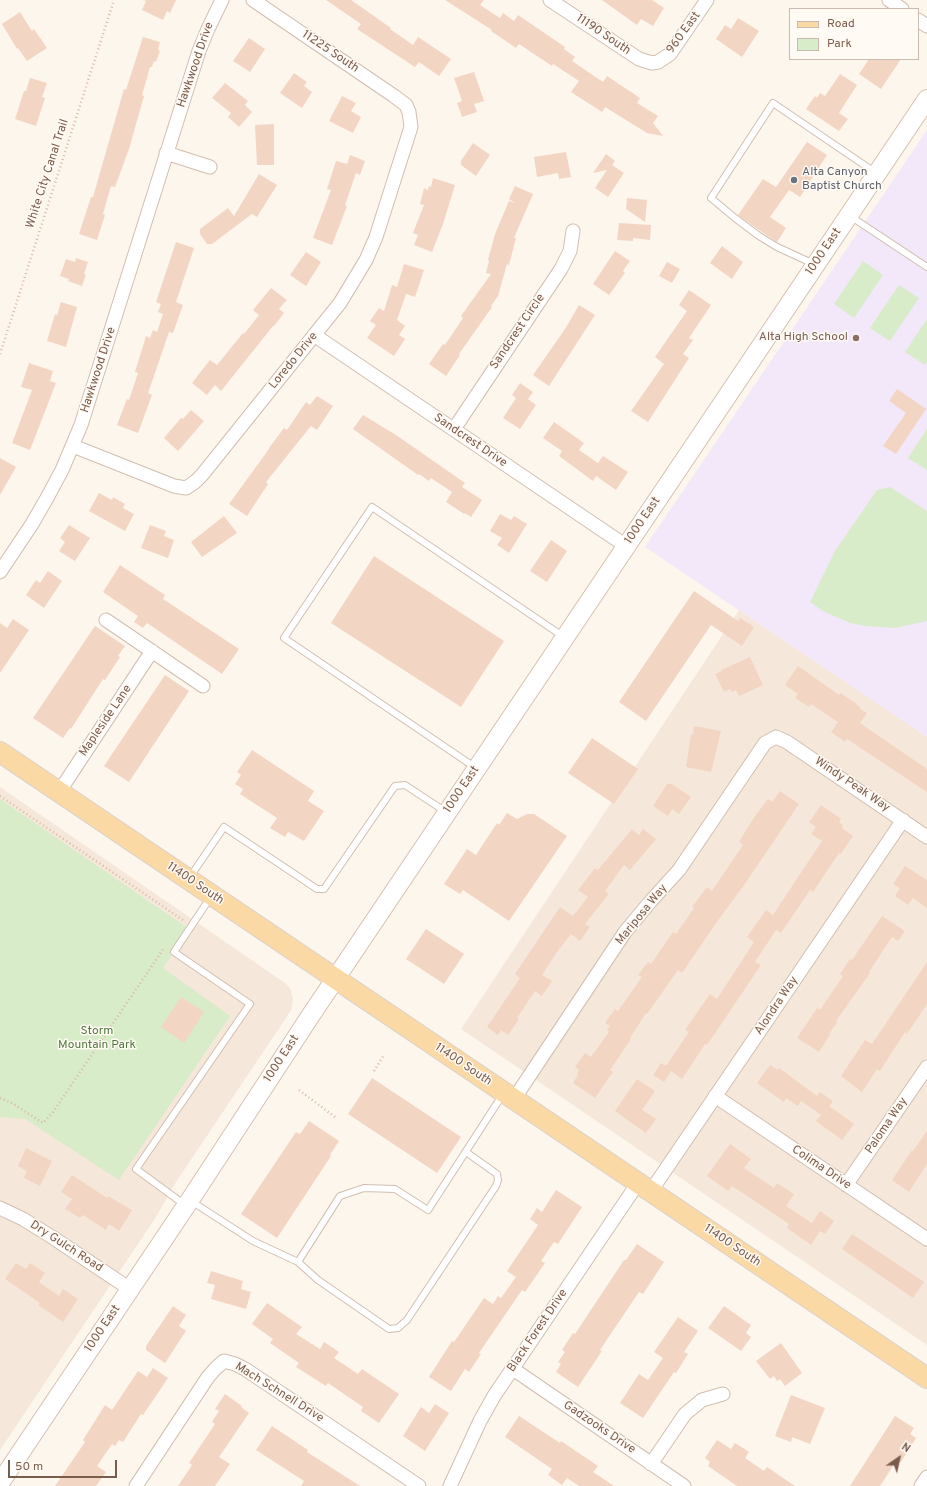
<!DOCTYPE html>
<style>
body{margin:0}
#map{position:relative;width:927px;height:1486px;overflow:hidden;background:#fdf6ec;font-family:Overpass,sans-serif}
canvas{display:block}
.legend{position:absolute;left:789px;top:8px;width:130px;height:52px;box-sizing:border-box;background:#fffaf3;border:1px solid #cabbb1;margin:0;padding:5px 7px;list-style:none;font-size:12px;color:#7a5c4d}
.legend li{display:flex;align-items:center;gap:8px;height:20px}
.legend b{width:20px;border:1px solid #cabbb1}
.north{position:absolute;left:879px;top:1438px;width:40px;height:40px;-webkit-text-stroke:3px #fffaf3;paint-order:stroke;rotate:34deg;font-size:11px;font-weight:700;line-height:16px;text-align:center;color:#7a5c4d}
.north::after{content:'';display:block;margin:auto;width:14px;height:18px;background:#7a5c4d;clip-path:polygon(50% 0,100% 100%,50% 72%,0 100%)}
.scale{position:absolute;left:8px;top:1460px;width:109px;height:18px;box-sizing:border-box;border:2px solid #7a5c4d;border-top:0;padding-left:5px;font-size:12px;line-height:14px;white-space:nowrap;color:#7a5c4d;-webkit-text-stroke:3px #fffaf3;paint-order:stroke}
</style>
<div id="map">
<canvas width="927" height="1486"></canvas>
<ul class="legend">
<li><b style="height:5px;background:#fbd9a5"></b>Road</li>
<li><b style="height:11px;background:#d8ecc9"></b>Park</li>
</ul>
<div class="north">N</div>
<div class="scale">50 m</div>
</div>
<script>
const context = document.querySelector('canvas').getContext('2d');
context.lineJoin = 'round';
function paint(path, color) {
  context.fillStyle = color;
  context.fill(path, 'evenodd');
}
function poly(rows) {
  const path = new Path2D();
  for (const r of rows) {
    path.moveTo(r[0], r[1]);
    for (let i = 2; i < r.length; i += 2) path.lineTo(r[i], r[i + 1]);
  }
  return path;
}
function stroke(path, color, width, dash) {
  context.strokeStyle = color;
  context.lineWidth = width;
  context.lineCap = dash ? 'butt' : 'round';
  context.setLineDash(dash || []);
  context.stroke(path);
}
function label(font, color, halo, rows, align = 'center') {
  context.font = font + ' Overpass,sans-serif';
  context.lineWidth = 3;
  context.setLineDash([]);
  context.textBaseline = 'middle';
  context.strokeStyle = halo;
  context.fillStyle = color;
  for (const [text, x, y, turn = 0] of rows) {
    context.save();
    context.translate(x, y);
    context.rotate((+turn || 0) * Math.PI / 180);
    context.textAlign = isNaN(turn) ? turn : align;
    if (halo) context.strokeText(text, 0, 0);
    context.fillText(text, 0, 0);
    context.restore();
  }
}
const residential = poly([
 [739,610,927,737,927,1345,461,1029],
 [0,787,285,983,290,988,293,998,292,1007,290,1012,176,1182,156,1217,0,1450]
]);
const education = poly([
 [927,130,927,737,645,547]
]);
const green = poly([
 [863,261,883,275,854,318,834,304],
 [899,285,919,298,890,341,870,328],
 [927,319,927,362,925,365,905,352],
 [927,429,927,470,908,458],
 [890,487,927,511,927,621,895,628,865,626,850,623,823,611,810,602,835,551,877,490],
 [0,799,189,929,163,968,230,1016,119,1180,25,1119,0,1117]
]);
const building = poly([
 [143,0,176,0,170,13,167,11,163,20,142,10,146,1],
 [326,0,351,0,391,28,390,29,413,45,418,37,451,59,439,76,419,62,415,67,357,29,361,24],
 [445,0,484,0,480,5,500,18,503,13,514,21,518,15,565,47,564,49,575,57,572,61,603,82,607,76,640,98,637,103,658,116,653,123,663,136,647,133,605,107,602,112,571,92,579,81,553,64,552,66,519,44,516,48,491,31,492,30],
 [602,0,652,0,664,8,653,26,641,19,637,25],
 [20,12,32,31,34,29,47,48,27,61,18,48,17,49,2,24],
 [738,18,759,31,742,57,716,39,725,25,731,29],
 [143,37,160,42,158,50,160,51,156,62,154,61,152,67,150,67,142,95,144,96,129,149,115,187,111,186,103,214,105,215,97,240,79,234,91,197,93,197,124,89,126,90],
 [249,38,265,49,250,72,233,61],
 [869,59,901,59,881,89,859,74],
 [474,72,484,101,474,104,477,112,462,117,457,103,462,101,454,78],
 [294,73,307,82,304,86,312,92,302,108,280,93],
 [840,74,857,85,839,113,848,119,839,131,806,109,815,96,817,98,820,93,825,96],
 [30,78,47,83,42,97,45,98,36,126,15,119,24,91,26,91],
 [225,83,248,101,245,105,252,112,239,127,228,117,231,113,212,98],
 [342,96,356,103,351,111,361,117,353,133,329,121],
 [274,124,274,165,257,165,255,125],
 [807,142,827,155,800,197,789,190,770,217,786,228,777,242,762,232,738,215,763,179,776,187],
 [473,143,490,155,476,176,461,165,461,161],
 [566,152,571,177,559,179,558,173,537,177,534,157],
 [606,154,615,161,612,165,624,173,608,197,595,188,607,170,593,173],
 [350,155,365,161,360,175,356,173,345,205,347,206,332,245,313,238,331,190,327,189,336,161,347,164],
 [259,174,277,185,257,217,252,214,212,244,207,244,200,234,200,229,228,208,234,216],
 [433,178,455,185,443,224,432,252,414,245,418,235,413,233,424,205,420,204,424,188,428,190,429,186,431,187],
 [515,186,533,194,514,238,516,238,509,265,507,264,498,296,491,306,492,307,459,354,460,355,446,376,429,364,443,344,445,345,463,318,461,316,491,274,486,273,489,261,488,260,495,234,509,201,515,203,509,199],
 [627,198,647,200,645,222,626,209],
 [619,223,651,225,650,240,633,238,633,241,617,240],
 [176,242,194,248,176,302,183,305,173,333,169,332,148,393,152,395,138,433,117,425,127,399,129,400,138,373,135,372,146,336,150,338,153,330,157,332,163,314,158,312,161,304,156,302],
 [722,246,743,262,732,279,710,263],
 [615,251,630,261,623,271,625,273,609,295,593,284],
 [306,252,321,262,306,286,290,275],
 [76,258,88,262,84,274,86,275,82,286,68,281,69,279,60,276,66,259,75,262],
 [667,262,680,269,672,283,659,276],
 [404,264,424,270,415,297,406,294,397,320,405,326,399,335,405,339,394,356,367,338,376,325,370,321,379,308,384,311,392,285,397,287],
 [271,288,287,300,279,309,284,313,274,326,273,326,221,391,215,385,207,395,192,383,210,360,217,365,243,333,244,334,259,315,253,310],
 [689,290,711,305,689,338,693,340,683,354,689,358,648,422,631,411,664,364,655,357,687,311,679,305],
 [61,302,77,307,66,347,47,341,55,314,57,315],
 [579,305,595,315,549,386,533,375,565,329],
 [29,363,53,371,50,381,56,383,30,450,12,443,32,390,21,387],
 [520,383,533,392,528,399,536,405,520,429,503,418,516,398,512,395],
 [897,389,926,409,896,454,883,446,906,413,889,401],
 [317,396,333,406,317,430,311,426,266,482,268,484,247,516,229,504,269,449,269,448,284,428,287,430,306,402,310,405],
 [191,410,204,421,178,451,164,438,181,418,183,419],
 [363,415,396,435,465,483,462,487,482,500,471,517,465,513,464,514,446,502,452,492,431,478,429,481,419,474,418,475,353,429],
 [554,422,584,443,579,450,598,463,603,456,628,472,616,490,596,476,593,481,559,456,562,451,543,438],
 [0,458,16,467,0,495],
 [99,493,112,500,113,497,125,504,123,508,134,514,125,531,89,511],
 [500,514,511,520,514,516,527,524,509,553,497,545,502,538,490,531],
 [224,516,237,533,202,557,191,542],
 [69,525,90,538,75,561,59,551,65,542,60,538],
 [150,525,166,531,164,536,174,540,168,558,141,548],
 [551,540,567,551,547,582,530,571],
 [374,556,504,641,461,707,331,623],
 [120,565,165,595,163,599,239,649,222,674,147,623,143,628,134,622,138,616,103,592],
 [48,571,62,581,44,608,26,595,36,580,40,583],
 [694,591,738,621,740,618,754,627,742,646,711,625,646,721,619,702],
 [13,619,29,630,0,673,0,623,7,628],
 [95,626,125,646,118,656,120,657,105,680,103,679,71,729,70,728,63,738,33,718],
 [750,657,763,685,739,696,736,690,732,692,730,689,724,692,715,674,722,671,721,670],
 [798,666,839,695,840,693,854,702,860,707,860,709,867,713,860,723,927,769,927,792,847,739,845,742,831,732,838,722,811,704,809,707,795,698,798,694,785,685],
 [165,675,189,691,129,782,104,766],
 [694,726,721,731,711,772,686,767,691,734,693,734],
 [592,738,638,769,614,804,568,773],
 [252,750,314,791,308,801,324,811,304,841,288,832,285,837,270,828,277,818,240,794,243,789,235,784,241,775,237,772],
 [667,784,672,784,691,797,679,814,672,809,668,816,653,806],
 [780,791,799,804,742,888,716,923,682,973,678,970,647,1014,646,1013,630,1038,631,1039,610,1070,613,1072,595,1098,573,1083,578,1075,577,1074,579,1070,575,1067,585,1053,591,1057,609,1032,607,1030,610,1026,605,1023,615,1009,618,1011,642,977,638,975,648,962,651,964,673,932,676,934,694,908,692,907,707,887,712,891,743,845,739,842,753,819,768,799,772,802],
 [821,805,841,819,839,822,843,825,842,828,853,836,841,854,839,853,813,892,810,890,781,933,776,930,755,962,761,965,707,1045,705,1044,682,1079,671,1071,664,1082,653,1075,661,1063,666,1066,689,1032,685,1030,710,994,717,999,754,942,747,937,766,910,773,915,822,841,811,834,816,827,809,822],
 [507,813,517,819,527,814,534,814,567,836,509,921,463,890,460,894,444,884,467,849,476,855,497,823,499,825],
 [632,829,639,835,643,829,656,839,630,870,624,865,605,891,609,894,585,924,590,927,580,941,571,934,557,952,542,975,552,981,542,996,535,991,517,1018,519,1019,508,1035,501,1030,498,1035,487,1027,520,978,515,974,560,907,573,916,588,897,578,890,595,868,598,870],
 [905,866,927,880,927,908,913,898,908,905,895,896,900,888,893,884],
 [882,916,905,931,898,941,892,937,869,972,870,973,836,1021,837,1022,829,1034,830,1035,819,1052,797,1038,817,1008,820,1010,843,976,840,974,850,959,852,960],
 [426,929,464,954,444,984,406,959],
 [927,962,927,1004,907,1034,905,1032,880,1071,877,1069,862,1092,841,1076,865,1040,872,1044],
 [181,997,204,1012,184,1043,161,1027],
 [770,1065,778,1070,779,1068,817,1096,820,1092,833,1101,829,1106,854,1124,842,1140,816,1121,821,1115,801,1101,798,1106,786,1098,784,1102,757,1083],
 [372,1078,461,1137,437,1173,348,1114],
 [637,1079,655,1091,642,1110,656,1119,646,1133,615,1111],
 [309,1121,339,1141,330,1155,331,1156,277,1238,241,1214,296,1132,300,1134],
 [927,1131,927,1164,909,1192,892,1180,912,1150,913,1151],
 [730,1144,751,1159,744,1168,774,1188,777,1183,794,1194,786,1206,812,1223,820,1211,834,1221,825,1234,820,1231,811,1245,787,1228,789,1224,732,1186,728,1191,707,1176],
 [26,1148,52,1161,40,1186,24,1178,27,1171,18,1166],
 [72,1175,107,1198,108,1196,132,1210,119,1231,109,1224,106,1230,83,1215,80,1218,65,1209,72,1199,61,1192],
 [556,1190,582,1207,558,1244,554,1242,541,1261,545,1263,525,1292,522,1290,479,1353,481,1354,469,1372,465,1369,451,1391,429,1377,452,1341,454,1342,484,1298,493,1304,498,1296,501,1298,516,1277,507,1271,538,1225,530,1219,537,1208,542,1212],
 [852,1234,924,1282,913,1298,842,1249],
 [637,1244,664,1262,643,1294,639,1292,600,1350,602,1351,578,1387,556,1372,561,1364,558,1362,565,1352,562,1350,573,1333,575,1334,624,1260,626,1260],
 [16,1263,26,1269,30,1263,45,1273,39,1282,59,1296,63,1289,78,1299,63,1322,38,1305,40,1303,5,1279],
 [211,1271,243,1281,241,1289,251,1292,246,1309,211,1299,215,1285,207,1283],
 [267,1303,302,1327,296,1334,320,1349,324,1342,339,1352,334,1358,358,1374,362,1369,399,1394,379,1423,361,1411,363,1407,328,1383,326,1386,296,1367,299,1363,270,1343,273,1339,252,1324],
 [173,1306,186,1315,179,1326,186,1331,165,1363,146,1350,146,1346],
 [724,1306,751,1325,746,1333,751,1337,741,1351,708,1328],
 [678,1317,698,1331,684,1352,688,1354,676,1373,674,1372,643,1418,620,1403,639,1374,648,1380,663,1358,654,1352],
 [781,1343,802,1373,785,1386,780,1379,777,1381,774,1376,770,1379,756,1361],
 [153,1368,168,1378,143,1415,141,1414,123,1442,119,1440,115,1446,112,1444,97,1466,106,1472,96,1486,55,1486,85,1442,83,1440,105,1405,112,1410,138,1371,147,1377],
 [225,1394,242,1406,241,1407,249,1413,219,1457,230,1464,215,1486,178,1486,192,1465,189,1463,215,1424,212,1422,219,1411,215,1409],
 [791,1395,825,1408,810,1444,792,1437,791,1442,775,1436],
 [435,1404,449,1413,425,1451,403,1436,421,1407,429,1413],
 [519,1416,560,1443,561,1441,598,1466,593,1472,614,1486,579,1486,567,1478,562,1485,548,1475,552,1469,505,1437],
 [895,1416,914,1428,910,1434,916,1438,901,1462,897,1460,880,1486,850,1486],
 [272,1426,308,1450,307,1452,360,1486,301,1486,304,1481,256,1450],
 [717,1440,731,1449,735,1443,749,1452,745,1458,764,1471,767,1467,795,1486,737,1486,708,1466,710,1462,705,1458]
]);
const path = poly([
 [0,354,114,0],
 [0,796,183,920,183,921],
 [374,1071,384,1055],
 [299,1090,335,1117],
 [0,1098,12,1103,43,1123,53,1112,164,948]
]);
const lane = poly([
 [850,216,927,267],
 [814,264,777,247,759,236,735,218,711,198,773,103,876,173],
 [476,768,284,638,372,507,564,637],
 [190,877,224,827,317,889,324,889,395,786,405,785,446,812],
 [191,1201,253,1241,298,1262,340,1196,364,1188,395,1189,428,1210,503,1094],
 [185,1205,136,1169,250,1004,174,952,210,898],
 [298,1262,318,1280,389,1329,398,1328,407,1320,496,1186,498,1180,497,1174,466,1152]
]);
const street = poly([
 [550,0,639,59,652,63,658,62,670,54,707,0],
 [889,0,902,9],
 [918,20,927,26],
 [166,153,210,167],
 [314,335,626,546],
 [454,429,561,269,570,251,573,231],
 [73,446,174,486,186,488,195,482,202,475,340,303,366,260,376,237,411,127,409,112,406,105,394,96,253,0],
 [0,572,32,524,47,498,62,470,81,425,199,51,208,29,222,0],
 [106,620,203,686],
 [59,792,152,651],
 [715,1096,927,1239],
 [514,1099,625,932,650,902,679,870,765,743,776,737,787,742,927,837],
 [846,1185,927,1067],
 [651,1191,903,820],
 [0,1208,23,1219,52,1237,130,1289],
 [513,1369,684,1486],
 [651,1464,685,1414,702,1400,723,1394],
 [136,1486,208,1377,216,1368,224,1361,235,1364,245,1369,419,1486],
 [450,1486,480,1421,494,1396,638,1183],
 [921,1486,927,1477]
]);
const secondary = poly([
 [0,1483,190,1200,311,1015,927,99]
]);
const primary = poly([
 [0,752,927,1378]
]);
const markers = [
 [794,180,4,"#6b7280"],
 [856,338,4,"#8d6e63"]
];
const streetNames = [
 ["960 East",684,33,-54],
 ["11190 South",603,35,34],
 ["11225 South",330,52,34],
 ["Hawkwood Drive",196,65,-71],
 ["White City Canal Trail",48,174,-72],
 ["1000 East",824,252,-56],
 ["Sandcrest Circle",518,332,-56],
 ["Loredo Drive",294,361,-51],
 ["Hawkwood Drive",99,370,-72],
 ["Sandcrest Drive",470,441,34],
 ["1000 East",643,521,-56],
 ["Mapleside Lane",106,721,-56],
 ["Windy Peak Way",852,785,34],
 ["1000 East",462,790,-56],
 ["11400 South",195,884,34],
 ["Mariposa Way",642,915,-51],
 ["Alondra Way",777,1006,-56],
 ["1000 East",282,1059,-57],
 ["11400 South",463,1065,34],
 ["Paloma Way",887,1126,-56],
 ["Colima Drive",821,1168,34],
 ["11400 South",732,1246,34],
 ["Dry Gulch Road",66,1247,33],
 ["1000 East",103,1329,-56],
 ["Black Forest Drive",538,1331,-56],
 ["Mach Schnell Drive",279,1393,32],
 ["Gadzooks Drive",599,1428,34]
];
const worshipNames = [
 ["Alta Canyon",802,173],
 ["Baptist Church",802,187]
];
const educationNames = [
 ["Alta High School",848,338]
];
const parkNames = [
 ["Storm",97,1032],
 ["Mountain Park",97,1046]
];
paint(residential, '#f5e8da');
paint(education, '#f3e8fa');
paint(green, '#d8ecc9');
paint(building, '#f3d5c3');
stroke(lane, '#d1beb0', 8);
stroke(street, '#d1beb0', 15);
stroke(secondary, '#d6c0b0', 20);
stroke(primary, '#dad1cd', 22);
stroke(path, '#d9b8a5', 2.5, [1, 3]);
stroke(lane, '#fff', 6);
stroke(street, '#fff', 13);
stroke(secondary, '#fff', 18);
stroke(primary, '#fbd9a5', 20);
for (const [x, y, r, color] of markers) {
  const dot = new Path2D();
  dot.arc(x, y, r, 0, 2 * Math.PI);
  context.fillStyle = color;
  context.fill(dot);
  stroke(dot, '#fffaf3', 1.5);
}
label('12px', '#7a5c4d', '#fffaf3', streetNames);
label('12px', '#5b616d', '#fffaf3', worshipNames, 'left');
label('12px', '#785e54', '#fffaf3', educationNames, 'right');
label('12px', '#537a41', '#fffaf3', parkNames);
</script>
